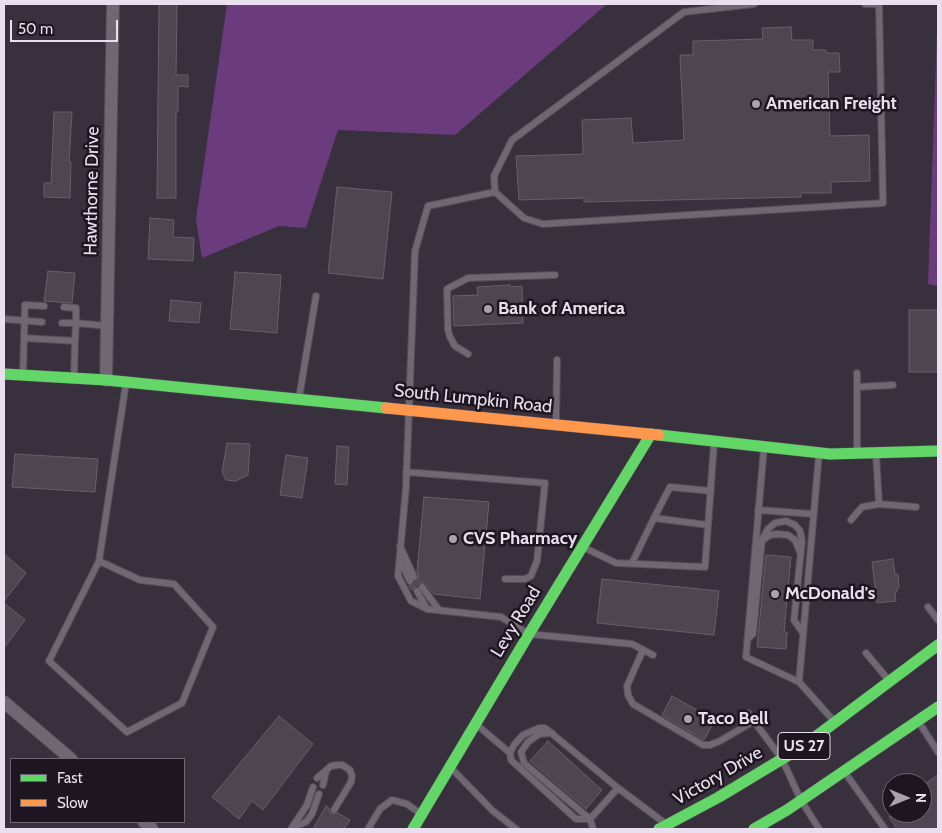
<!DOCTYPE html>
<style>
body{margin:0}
#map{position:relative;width:942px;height:833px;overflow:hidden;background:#38303c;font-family:Cabin,sans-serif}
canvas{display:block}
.frame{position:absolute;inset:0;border:5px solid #e9dfee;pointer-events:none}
.legend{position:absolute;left:10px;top:758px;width:175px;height:65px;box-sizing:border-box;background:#1d1621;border:1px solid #6f6673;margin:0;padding:6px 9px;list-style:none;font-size:15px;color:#e9dfee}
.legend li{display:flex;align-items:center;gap:10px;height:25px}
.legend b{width:25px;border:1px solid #6f6673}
.north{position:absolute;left:882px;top:773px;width:50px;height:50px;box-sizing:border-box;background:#1d1621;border:1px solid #6f6673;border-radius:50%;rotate:90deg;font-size:14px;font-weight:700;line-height:20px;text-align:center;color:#e9dfee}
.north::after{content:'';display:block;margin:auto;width:18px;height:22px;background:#aba2b0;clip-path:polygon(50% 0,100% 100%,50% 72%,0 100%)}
.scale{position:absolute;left:10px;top:20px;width:108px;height:22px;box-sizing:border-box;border:2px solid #e9dfee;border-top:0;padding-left:6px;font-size:15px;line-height:18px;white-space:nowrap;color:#e9dfee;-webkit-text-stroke:4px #1d1621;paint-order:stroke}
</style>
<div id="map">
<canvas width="942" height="833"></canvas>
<div class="frame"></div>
<ul class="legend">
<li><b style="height:6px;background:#63d668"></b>Fast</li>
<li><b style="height:6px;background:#ff974d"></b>Slow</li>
</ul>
<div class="north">N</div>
<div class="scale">50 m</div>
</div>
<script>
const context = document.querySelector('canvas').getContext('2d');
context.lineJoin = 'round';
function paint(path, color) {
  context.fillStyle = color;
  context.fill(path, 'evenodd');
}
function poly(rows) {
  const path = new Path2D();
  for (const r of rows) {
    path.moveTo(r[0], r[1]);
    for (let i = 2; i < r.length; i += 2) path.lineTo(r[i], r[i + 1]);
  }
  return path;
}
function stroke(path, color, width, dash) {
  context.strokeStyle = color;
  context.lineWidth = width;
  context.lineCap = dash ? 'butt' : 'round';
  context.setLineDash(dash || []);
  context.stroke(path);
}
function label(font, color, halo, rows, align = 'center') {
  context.font = font + ' Cabin,sans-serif';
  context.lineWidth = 5;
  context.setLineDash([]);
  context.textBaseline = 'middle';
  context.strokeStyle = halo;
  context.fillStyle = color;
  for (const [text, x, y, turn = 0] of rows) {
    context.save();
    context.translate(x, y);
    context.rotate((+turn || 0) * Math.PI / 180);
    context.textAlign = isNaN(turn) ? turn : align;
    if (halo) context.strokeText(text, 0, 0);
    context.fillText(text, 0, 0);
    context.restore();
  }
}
const forest = poly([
 [227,4,607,4,455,135,338,130,306,228,279,226,202,258,196,219],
 [938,4,938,286,928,284]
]);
const building = poly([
 [159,4,177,4,176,75,188,75,188,87,178,86,178,112,176,112,176,198,157,198,159,4],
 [791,27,792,40,813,40,813,50,826,50,826,53,839,53,840,72,828,72,830,136,869,135,870,181,831,182,831,193,801,193,801,197,584,202,584,198,519,200,516,156,583,154,582,120,631,118,633,143,684,140,680,55,693,55,693,41,763,39,762,28,791,27],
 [54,112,72,112,69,162,71,162,70,198,44,197,44,183,51,183,54,112],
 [337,187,392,192,383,279,328,273,337,187],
 [150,218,174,220,173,237,194,238,193,261,148,259,150,218],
 [48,271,75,273,72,303,44,301,48,271],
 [235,272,281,275,277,333,230,329,235,272],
 [510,285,510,287,522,286,523,323,454,326,453,296,478,295,477,287,510,285],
 [171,300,201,303,199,323,169,321,171,300],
 [909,310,938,310,938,372,909,372,909,310],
 [227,443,250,444,248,475,236,481,226,480,222,472,227,443],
 [337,446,349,447,347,485,335,484,337,446],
 [15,454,98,459,95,492,12,487,15,454],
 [286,455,308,458,302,498,280,495,286,455],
 [424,497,489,502,480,599,434,594,424,582,419,583,412,590,410,588,409,586,413,585,419,578,417,571,424,497],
 [4,554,26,573,4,601,4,554],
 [766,555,791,557,784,632,787,632,786,649,757,647,766,555],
 [893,559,895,574,898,574,899,587,895,594,896,601,877,603,872,562,893,559],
 [602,579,719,591,714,635,597,623,602,579],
 [4,603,25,620,4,648,4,603],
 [672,696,715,720,704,740,662,715,672,696],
 [279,716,313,744,263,810,252,801,239,819,212,797,279,716],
 [548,741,602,790,586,809,530,761,548,741],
 [938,775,938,829,897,829,889,817,895,813,922,813,922,786,938,775],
 [326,806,329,808,329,812,332,814,338,813,350,820,344,829,313,829,326,806]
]);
const lane = poly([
 [754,4,684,12,512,140,494,176,495,192,524,218,543,224,883,203,879,4,865,4],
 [495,192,428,206,415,251,406,487,398,576,411,601,427,609,501,617,529,634,632,644,653,655],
 [4,319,42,322],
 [62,323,76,323,76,308,64,307],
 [24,338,25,305,44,306],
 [75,341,76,323,107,326],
 [468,354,455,346,450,337,448,330,447,289,468,278,555,275],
 [23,373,24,338,75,341,74,377],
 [857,373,857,452],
 [857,387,893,385],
 [299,398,316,296],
 [556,423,557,360],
 [764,447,746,657,799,682,833,720],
 [876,454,879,504],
 [406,472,545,483,537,561,531,576,525,579,505,579],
 [758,510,813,514],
 [654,518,670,487,711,491],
 [851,520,862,507,879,504,916,507],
 [763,540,770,535,777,534,788,535,795,540,800,552],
 [400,546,414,577],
 [583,547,616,563,705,567,714,443],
 [99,561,140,580,174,584,213,627,182,703,127,732,49,661,99,561,126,383],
 [400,561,410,581],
 [632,563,654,518,708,525],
 [422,587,439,610],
 [417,591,427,609],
 [928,607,938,620],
 [747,640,753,634,762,540,768,529,775,523,786,521,795,525,800,531,802,541,794,620,803,633],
 [643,650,627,686,628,695,633,704,703,745,710,745,720,741,754,721],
 [866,653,886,677],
 [799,682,819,454],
 [748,713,782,759,799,796],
 [920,724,938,752],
 [477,725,510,753],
 [552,733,539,734,528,742,521,752,524,763,590,819,593,829],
 [451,768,493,811,516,829],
 [846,774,885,829],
 [317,778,331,766,337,765,342,765,350,770,352,776,351,782,334,810],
 [323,785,326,771],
 [618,788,590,819,576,819,511,760,510,753,514,745,523,735,539,728,545,728,618,788,662,821],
 [804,805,819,829],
 [293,827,306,822,312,814,319,794],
 [291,829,307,805,313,787],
 [368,829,380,809,392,800,407,804,421,814]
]);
const street = poly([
 [106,380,113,4],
 [4,702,71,759],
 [144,822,152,829]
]);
const fast = poly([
 [4,374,106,380,386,408],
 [659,435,830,454,938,451],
 [413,829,529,634,651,434],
 [659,829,719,797,802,747,938,645],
 [754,829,787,810,938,707]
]);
const slow = poly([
 [386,408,659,435]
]);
const markers = [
 [756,104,5,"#aba2b0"],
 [488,309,5,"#aba2b0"],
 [453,539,5,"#aba2b0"],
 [775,594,5,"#aba2b0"],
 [688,719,5,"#aba2b0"]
];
const shields = [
 [804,746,52]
];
const shieldNames = [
 ["US 27",804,746]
];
const poiNames = [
 ["American Freight",766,104],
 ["Bank of America",498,309],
 ["CVS Pharmacy",463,539],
 ["McDonald's",785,594],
 ["Taco Bell",698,719]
];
const streetNames = [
 ["Hawthorne Drive",92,191,-89],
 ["South Lumpkin Road",473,399,6],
 ["Levy Road",516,622,-59],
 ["Victory Drive",718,776,-30]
];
paint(forest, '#6a3c7d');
paint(building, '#4d4651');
stroke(building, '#675f6a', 1);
stroke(lane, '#544c57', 8);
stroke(street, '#544c57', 14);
stroke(fast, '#544c57', 12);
stroke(slow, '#544c57', 12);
stroke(lane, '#6f6772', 6);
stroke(street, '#6f6772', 12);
stroke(fast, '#63d668', 11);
stroke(slow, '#ff974d', 11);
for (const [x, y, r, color] of markers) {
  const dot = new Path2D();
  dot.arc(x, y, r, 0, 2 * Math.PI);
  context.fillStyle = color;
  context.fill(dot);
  stroke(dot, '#1d1621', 2);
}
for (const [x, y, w] of shields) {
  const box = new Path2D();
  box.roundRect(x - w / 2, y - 13.5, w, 27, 4);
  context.fillStyle = '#1d1621';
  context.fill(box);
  stroke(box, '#e9dfee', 1);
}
label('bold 16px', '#e9dfee', null, shieldNames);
label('bold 18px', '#e9dfee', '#1d1621', poiNames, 'left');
label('18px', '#e9dfee', '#1d1621', streetNames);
</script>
